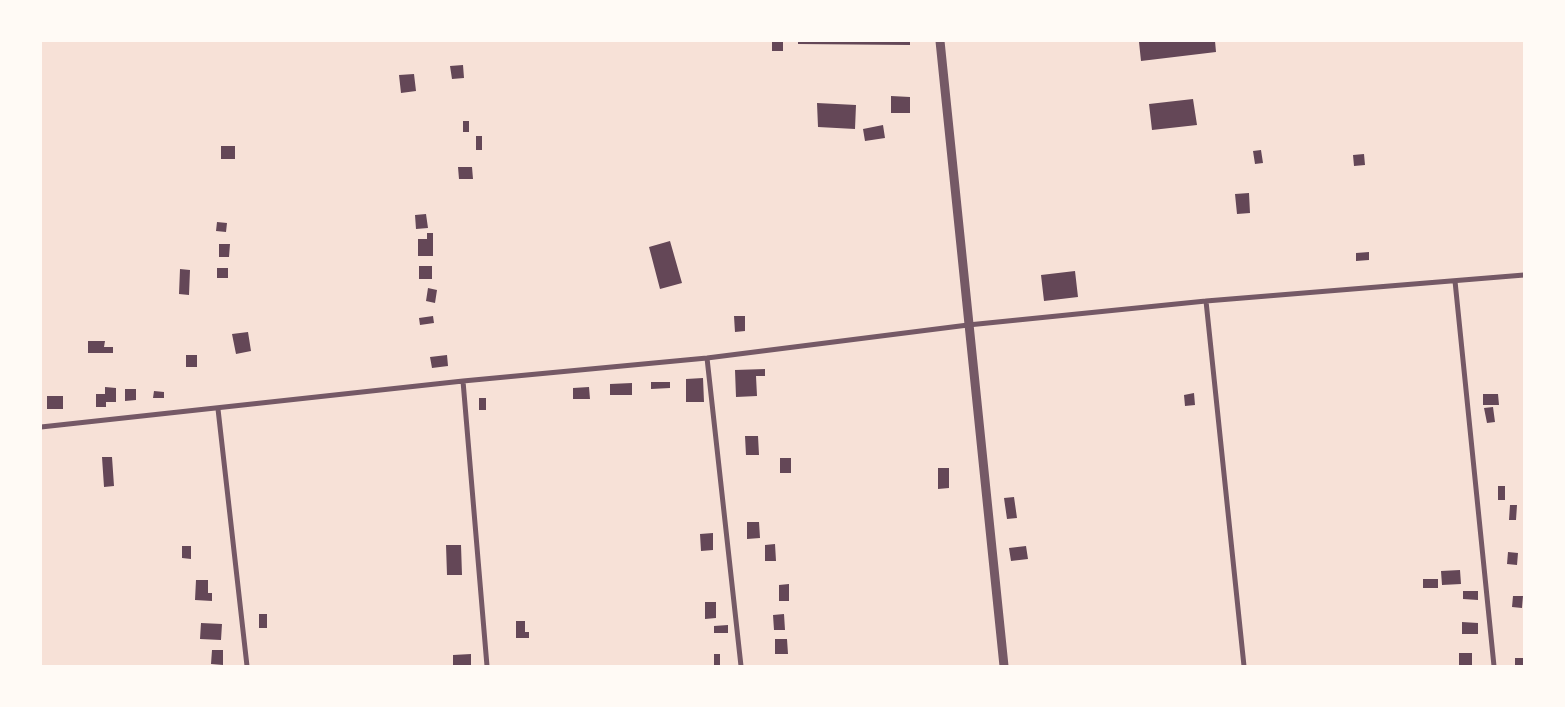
<!DOCTYPE html>
<style>
body{margin:0}
#map{position:relative;width:1565px;height:707px;overflow:hidden;background:#f7e1d7;font-family:Signika,sans-serif}
canvas{display:block}
.frame{position:absolute;inset:0;border:42px solid #fffaf5;pointer-events:none}
</style>
<div id="map">
<canvas width="1565" height="707"></canvas>
<div class="frame"></div>
</div>
<script>
const context = document.querySelector('canvas').getContext('2d');
context.lineJoin = 'round';
function paint(path, color) {
  context.fillStyle = color;
  context.fill(path, 'evenodd');
}
function poly(rows) {
  const path = new Path2D();
  for (const r of rows) {
    path.moveTo(r[0], r[1]);
    for (let i = 2; i < r.length; i += 2) path.lineTo(r[i], r[i + 1]);
  }
  return path;
}
function stroke(path, color, width, dash) {
  context.strokeStyle = color;
  context.lineWidth = width;
  context.lineCap = dash ? 'butt' : 'round';
  context.setLineDash(dash || []);
  context.stroke(path);
}
const building = poly([
 [772,41,783,41,783,51,772,51],
 [798,41,910,41,910,45,798,44],
 [1215,41,1216,52,1141,61,1139,42],
 [463,65,464,78,452,79,450,66],
 [414,74,416,91,401,93,399,75],
 [891,96,910,97,910,113,891,113],
 [1193,99,1197,125,1152,130,1149,104],
 [817,103,856,105,855,129,818,127],
 [463,121,469,121,469,132,463,132],
 [883,125,885,138,865,141,863,129],
 [476,136,482,136,482,150,476,150],
 [221,146,235,146,235,159,221,159],
 [1261,150,1263,163,1255,164,1253,151],
 [1364,154,1365,165,1354,166,1353,155],
 [458,167,472,167,473,179,459,179],
 [1249,193,1250,213,1237,214,1235,194],
 [426,214,428,228,416,229,415,215],
 [217,222,227,223,226,232,216,231],
 [427,233,433,233,433,256,418,256,418,239,427,239],
 [670,241,682,283,660,289,649,247],
 [219,244,230,244,229,257,219,257],
 [1369,252,1369,260,1356,261,1356,253],
 [419,266,432,266,432,279,419,279],
 [217,268,228,268,228,278,217,278],
 [180,269,190,270,189,295,179,294],
 [1075,271,1078,297,1044,301,1041,275],
 [428,288,437,290,435,303,426,301],
 [433,316,434,323,420,325,419,318],
 [734,316,745,316,745,331,735,332],
 [248,332,251,351,236,354,232,334],
 [88,341,105,341,104,347,113,347,113,353,88,353],
 [186,355,197,355,197,367,186,367],
 [447,355,448,366,432,368,430,357],
 [765,369,765,376,756,376,757,396,736,397,735,370],
 [703,378,704,402,686,402,686,379],
 [651,382,670,382,670,388,651,389],
 [632,383,632,395,610,395,610,384],
 [105,387,116,388,116,402,106,402,106,407,96,407,96,394,105,394],
 [589,387,590,399,573,399,573,388],
 [125,389,136,389,136,400,125,401],
 [154,391,164,392,164,398,153,398],
 [1194,393,1195,405,1185,406,1184,395],
 [1483,394,1498,394,1499,405,1483,405],
 [47,396,63,396,63,409,47,409],
 [479,398,486,398,486,410,479,410],
 [1493,407,1495,422,1487,423,1484,408],
 [745,436,758,436,759,455,746,455],
 [102,457,112,457,114,486,104,487],
 [780,458,791,458,791,473,780,473],
 [938,468,949,468,949,488,938,489],
 [1498,486,1505,486,1505,500,1498,500],
 [1014,497,1017,518,1007,519,1004,498],
 [1510,505,1517,505,1516,520,1509,520],
 [747,522,759,522,760,538,747,539],
 [713,533,713,550,701,551,700,534],
 [775,544,776,561,765,561,765,545],
 [446,545,461,545,462,575,447,575],
 [182,546,191,546,191,559,182,558],
 [1026,546,1028,559,1011,561,1009,548],
 [1508,552,1518,553,1517,565,1507,564],
 [1460,570,1461,584,1442,585,1441,571],
 [1423,579,1438,579,1438,588,1423,588],
 [196,580,208,580,208,593,212,593,212,601,195,600],
 [789,584,789,601,779,601,779,585],
 [1463,591,1478,591,1478,600,1463,599],
 [1513,596,1523,596,1522,608,1512,607],
 [705,602,716,602,716,618,705,619],
 [259,614,267,614,267,628,259,628],
 [784,614,785,630,774,630,773,615],
 [516,621,525,621,525,632,529,632,529,638,516,638],
 [1462,622,1478,623,1478,634,1462,634],
 [201,623,222,624,221,640,200,639],
 [728,625,728,633,714,633,714,626],
 [775,639,787,639,788,654,775,654],
 [212,650,223,650,223,665,211,664],
 [1459,653,1472,653,1472,666,1459,666],
 [471,654,471,666,453,666,453,655],
 [714,654,720,654,720,666,714,666],
 [1515,658,1524,658,1524,666,1515,666]
]);
const minor = poly([
 [1455,281,1494,666],
 [1206,301,1244,666],
 [707,358,741,666],
 [463,381,487,666],
 [218,409,247,666],
 [41,427,463,381,707,358,968,325,1206,301,1524,275]
]);
const tertiary = poly([
 [940,41,1004,666]
]);
paint(building, '#644757');
stroke(minor, '#755966', 5);
stroke(tertiary, '#755966', 9);
</script>
